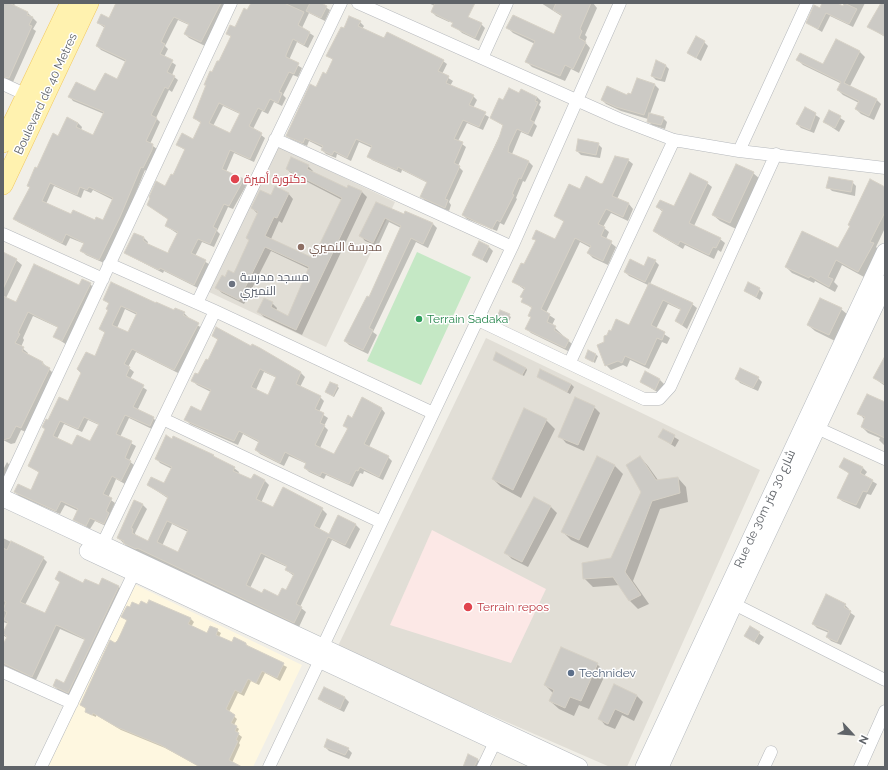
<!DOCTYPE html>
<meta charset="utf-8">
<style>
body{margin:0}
#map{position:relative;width:888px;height:770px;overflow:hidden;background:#f1efe8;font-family:Raleway,sans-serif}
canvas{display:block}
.frame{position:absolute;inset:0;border:4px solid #5f6368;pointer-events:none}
.north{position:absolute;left:832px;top:714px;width:40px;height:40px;-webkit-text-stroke:3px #fff;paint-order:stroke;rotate:116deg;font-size:11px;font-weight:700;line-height:16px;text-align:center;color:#5f6368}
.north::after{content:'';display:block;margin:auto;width:14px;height:18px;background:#5f6368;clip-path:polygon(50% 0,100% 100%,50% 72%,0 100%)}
</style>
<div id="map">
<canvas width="888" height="770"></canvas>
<div class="frame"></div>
<div class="north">N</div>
</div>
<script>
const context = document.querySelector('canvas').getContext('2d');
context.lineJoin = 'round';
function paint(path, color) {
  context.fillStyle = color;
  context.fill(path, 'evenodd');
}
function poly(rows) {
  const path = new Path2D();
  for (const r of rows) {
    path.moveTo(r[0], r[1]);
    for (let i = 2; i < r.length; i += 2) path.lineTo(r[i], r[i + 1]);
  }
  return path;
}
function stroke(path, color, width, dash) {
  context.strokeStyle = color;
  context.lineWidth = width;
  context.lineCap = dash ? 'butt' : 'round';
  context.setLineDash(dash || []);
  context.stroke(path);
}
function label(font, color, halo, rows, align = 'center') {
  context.font = font + ' Raleway,Cairo,sans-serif';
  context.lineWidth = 3;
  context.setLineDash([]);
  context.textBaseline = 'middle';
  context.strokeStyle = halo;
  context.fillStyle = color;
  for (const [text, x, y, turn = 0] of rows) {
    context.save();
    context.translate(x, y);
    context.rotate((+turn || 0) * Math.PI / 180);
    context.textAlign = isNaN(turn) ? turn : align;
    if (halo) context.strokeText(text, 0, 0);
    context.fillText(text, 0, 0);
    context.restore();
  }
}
const commercial = poly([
 [134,584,302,665,253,767,46,767]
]);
const education = poly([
 [275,145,395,202,326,347,207,291],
 [486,338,760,470,627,767,610,767,337,648]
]);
const medical = poly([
 [432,530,546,589,511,663,390,625]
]);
const green = poly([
 [417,252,471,277,421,385,367,361]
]);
const shadow = poly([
 [3,3,15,3,14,6,28,13,37,22,33,29,36,31,13,82,3,79],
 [116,3,226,3,205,46,189,38,185,34,189,25,178,20,165,46,168,49,164,57,176,65,172,75,178,80,172,92,169,90,156,118,160,122,150,144,157,149,147,172,145,170,124,222,104,263,86,255,82,251,85,244,70,238,66,246,18,222,14,218,30,188,28,186,59,137,67,118,78,123,82,127,81,130,93,136,104,114,73,101,70,97,96,92,118,80,126,62,101,50,97,46,105,28,98,23,109,19],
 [54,186,81,198,84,190,91,193,93,190,113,200,103,222,72,216,46,204],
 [252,3,319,3,330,10,325,21,309,13,302,28,314,36,308,48,297,42,289,60,302,68,298,77,293,75,283,95,286,98,282,106,274,102,268,114,262,111,253,129,265,138,254,162,234,153,226,172,243,180,247,184,233,209,228,207,217,231,220,234,214,247,202,242,195,256,209,264,198,288,164,271,163,273,130,256,126,253,134,234,144,238,148,242,147,244,168,254,178,234,166,226,169,220,148,205,173,177,185,150,177,145,194,140,202,124,194,118,207,86,205,84,219,63,231,37,227,33,236,28],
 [223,106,240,114,231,135,213,126],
 [428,3,458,3,449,22,436,16,432,12,435,6],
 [541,3,593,3,597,8,585,35,587,37,585,42,590,48,579,73,571,69,565,81,532,67,527,62,535,44,513,33,508,28,554,35,563,17],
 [823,3,835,3,843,7,845,3,865,3,853,27,830,16,822,32,807,23,820,10],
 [882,3,885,3,885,37,869,27],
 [360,22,364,26,362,29,443,61,447,64,442,74,453,81,450,86,473,96,477,100,473,108,489,117,483,130,467,123,458,141,466,147,458,166,463,171,449,202,451,205,449,211,425,201,422,197,428,183,402,170,401,173,372,160,368,156,372,148,359,142,351,161,337,154,336,158,326,154,322,150,323,148,309,141,307,146,291,139,287,136,316,88,327,75,333,60,327,55,344,30],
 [481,24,485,28,479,41,462,33,458,29],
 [836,40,860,52,865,57,850,86,876,99,881,104,874,120,861,114,856,109,859,103,843,95,838,90,842,84,803,65,798,60,824,65],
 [704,42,708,46,701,61,688,53],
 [665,65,669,69,665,82,656,80,652,76],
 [637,79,655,85,659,89,650,114,663,118,667,122,665,129,652,125,648,121,648,119,621,111,606,104,602,100,631,95],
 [519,94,537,97,541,101,539,105,541,107,534,123,537,126,532,137,521,132,512,154,529,162,533,166,525,182,523,181,516,198,517,199,504,225,500,223,497,231,467,219,463,215,504,126,491,118,504,101],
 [805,108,820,118,814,133,801,128,797,124],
 [829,111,845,121,839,132,824,122],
 [598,144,602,148,600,158,581,155,577,151],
 [628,160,633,164,617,199,629,204,633,209,628,221,611,213,603,227,609,232,606,239,616,247,608,265,593,258,588,253,591,248,580,242,546,313,555,319,552,325,573,345,570,352,531,333,526,328,532,318,533,309,522,301,523,299,521,297,525,290,514,282,525,266,536,241,533,238,555,241,564,222,555,215,580,190,604,184],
 [308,166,313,171,312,173,347,190,349,186,362,192,367,197,302,335,264,317,259,312,272,303,277,308,276,311,289,317,309,269,271,251,244,304,222,293,217,288,225,278,234,274,250,241,258,214,252,208,271,196,288,193,293,199,282,223,279,221,271,239,314,259,342,200,292,174,287,169],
 [753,173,760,179,736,229,720,221,713,215],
 [852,182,856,186,855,196,832,191,828,187],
 [707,183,712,187,694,226,720,239,725,243,721,252,718,250,714,259,685,245,683,249,659,235,654,231,663,212,657,207,674,207],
 [885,188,885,228,876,247,879,250,864,277,842,265,834,282,838,286,835,292,815,281,814,283,792,273,786,267,839,249],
 [376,203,404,216,433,224,437,228,428,248,416,242,373,332,377,335,368,354,349,345,345,341,369,298,401,228,389,222,378,246,365,241,361,236],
 [489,247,493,251,487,263,474,255],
 [3,254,16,260,22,265,6,298,16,303,90,284,95,289,67,345,55,337,59,328,33,316,23,338,24,340,21,347,28,353,27,355,43,363,54,374,26,432,21,430,15,443,11,444,3,440],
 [655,261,659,265,650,284,692,304,697,308,687,329,676,321,681,310,668,304,656,329,670,338,667,344,662,342,649,369,630,360,627,367,623,365,611,370,606,365,605,343,611,332,629,326,648,285,629,276,625,272,644,267],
 [759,289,763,293,760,300,745,291],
 [104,300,184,313,188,317,187,319,202,328,178,373,136,352,128,367,134,372,130,379,147,390,137,411,153,418,157,422,154,430,129,418,120,437,136,446,129,461,134,465,125,484,116,479,108,498,115,503,110,514,113,517,108,527,95,521,90,529,74,519,78,511,65,505,60,514,19,496,15,492,31,491,40,473,29,466,46,430,48,421,68,402,96,358,105,333,100,329,109,311,110,304],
 [125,309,137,315,128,333,117,328],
 [88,420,99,425,90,442,72,447,57,439,64,424,82,432],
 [841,309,848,315,835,341,815,331,808,325],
 [501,311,511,317,508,323,498,317],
 [213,336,259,349,301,373,305,377,300,387,320,397,324,401,319,412,328,418,324,426,328,430,320,448,335,455,348,430,344,425,352,419,381,408,385,413,369,447,388,457,392,461,383,480,364,471,363,474,360,473,353,487,326,475,324,479,309,472,305,468,307,464,289,456,284,466,260,454,256,450,260,443,243,434,238,445,190,424,186,420,201,412,211,392,197,385,193,381,209,361,219,341],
 [264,372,277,378,268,396,256,390],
 [589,351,598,356,595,363,586,358],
 [494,360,526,368,527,370,524,376],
 [885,360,885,386,874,378],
 [538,376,571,384,574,387,570,394],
 [736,378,758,378,762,382,758,391,740,383],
 [660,380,664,384,659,393,641,382],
 [337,386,339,388,334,397,326,392],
 [885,403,885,446,879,440,880,438,868,433,862,427,864,419,859,413],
 [594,407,600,413,584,451,566,443,560,436],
 [546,420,555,429,521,498,501,487,493,479],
 [663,430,679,440,675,447,660,437],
 [213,456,234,468,239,472,238,474,252,481,254,476,265,481,269,485,261,503,274,509,322,509,327,514,319,530,329,535,355,524,360,529,350,549,332,540,300,607,306,612,299,627,128,547,118,538,142,504,147,509,135,533,136,537,149,542,169,499,148,485,164,485,172,469,160,463,156,458],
 [172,524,188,532,178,553,162,546],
 [265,557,287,567,286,570,294,576,286,591,278,597,263,594,250,588],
 [640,457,648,466,658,480,678,478,686,487,688,502,660,509,633,581,649,604,638,609,630,601,620,585,593,587,584,578,612,559,642,492],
 [598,458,615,466,623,474,588,548,571,540,563,532],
 [844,460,863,468,867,472,864,476,877,484,871,495,867,494,860,509,842,501,838,497,850,474,840,467],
 [7,462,11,467,3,483,3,470],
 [534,498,551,507,557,513,528,567,512,559,506,553],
 [3,538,43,558,47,562,25,605,45,615,61,583,56,579,99,586,102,579,119,587,123,591,72,696,58,690,54,686,64,684,85,640,60,629,36,680,3,665,3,647,7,638,3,635,9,624,3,622],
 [150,601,191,619,194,622,191,627,207,634,211,627,221,633,219,637,232,644,246,644,249,648,287,667,280,681,265,673,259,685,251,681,244,696,238,693,229,712,237,719,234,725,239,729,237,733,242,737,239,743,240,745,232,763,239,767,200,767,165,748,121,730,96,715,96,717,89,714,86,711,87,710,81,705,128,621,122,617,130,609,148,605],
 [845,605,849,609,848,611,855,616,841,645,831,641,827,637,829,633,817,628,813,624],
 [750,627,764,637,759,645,745,636],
 [597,664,606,673,589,709,579,705,574,716,559,709,550,701,554,694,545,685],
 [614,685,637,696,643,702,634,721,622,715,615,729,605,725,599,718],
 [324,688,345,698,349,702,344,712,323,702,319,698],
 [325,747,348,749,352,753,349,759,329,751],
 [477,759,481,763,480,767,464,767]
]);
const building = poly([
 [3,3,9,3,28,12,27,15,33,17,29,25,32,26,9,78,3,77,3,3],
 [116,3,221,3,201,42,184,34,189,24,174,17,168,27,161,42,165,44,160,54,173,60,167,72,175,76,168,89,165,87,151,115,157,118,146,141,153,144,152,150,143,168,141,167,120,217,99,260,80,251,84,243,66,234,62,243,13,219,30,187,27,186,35,167,37,168,53,133,58,136,67,117,78,123,76,127,93,135,104,112,68,97,76,82,95,91,105,73,117,79,126,60,96,46,105,26,97,23,101,14,109,18,116,3],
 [50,183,77,195,80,187,87,190,89,187,113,198,103,220,96,217,95,220,73,210,71,214,42,201,50,183],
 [251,3,284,3,304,12,298,25,310,32,304,45,293,39,286,55,286,57,299,63,294,74,289,72,279,92,282,93,278,103,270,99,264,111,258,108,249,126,262,133,250,159,230,150,222,169,244,179,229,206,224,204,213,227,217,229,210,244,198,239,191,253,206,260,194,285,160,268,159,270,124,253,134,233,144,237,143,240,148,244,168,253,169,250,178,232,165,226,168,219,147,205,150,198,149,197,156,181,165,186,171,174,173,175,185,149,176,145,182,133,193,139,201,122,193,118,206,85,204,85,210,71,212,72,217,61,219,61,231,36,226,34,230,25,235,27,244,8,247,10,251,3],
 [219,103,240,113,230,133,209,123,219,103],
 [310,3,321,3,327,6,321,18,306,11,310,3],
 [435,3,475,3,468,17,482,23,475,38,451,26,453,23,431,12,435,3],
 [556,3,591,3,580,29,582,31,579,38,586,42,573,69,565,65,560,76,525,62,535,41,506,28,513,15,554,34,562,15,553,10,556,3],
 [822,3,837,3,843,6,844,3,857,9,849,24,826,13,818,29,806,23,814,5,820,8,822,3],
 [881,3,885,3,885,36,867,27,881,3],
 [349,16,361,21,358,26,384,38,387,32,444,60,438,71,449,76,446,83,474,95,469,105,486,112,479,127,463,120,454,139,463,142,454,163,460,166,445,199,448,200,445,208,420,197,427,182,398,167,397,170,367,157,372,146,356,139,347,158,334,151,332,155,321,150,323,146,305,138,303,143,286,136,310,84,316,87,323,72,326,74,333,59,326,56,341,27,344,28,349,16],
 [696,36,705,41,696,58,687,53,696,36],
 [836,39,860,51,844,83,877,99,869,116,855,109,859,101,837,90,841,82,796,60,800,53,823,64,836,39],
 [656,60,666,65,661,79,651,76,656,60],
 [637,78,655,84,644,115,616,107,601,100,607,86,627,95,628,93,631,94,637,78],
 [509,88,519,93,521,89,537,97,535,101,538,102,530,120,534,122,528,134,517,129,509,146,508,152,529,161,521,179,519,178,512,194,514,195,500,222,497,220,492,229,462,215,499,138,503,125,490,118,499,98,503,100,509,88],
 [805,107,816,113,810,130,796,124,805,107],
 [829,110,841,116,835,128,823,122,829,110],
 [649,113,664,117,661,125,647,122,649,113],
 [578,139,599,143,596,155,576,151,578,139],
 [615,156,629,159,612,196,629,203,623,217,606,209,598,224,605,227,601,236,612,241,603,261,587,253,591,246,575,238,541,309,550,314,547,322,556,326,554,330,569,340,565,348,525,329,531,317,528,316,532,307,521,302,523,298,520,297,525,288,512,282,521,263,524,264,536,240,532,239,536,230,555,239,564,221,554,216,569,184,580,189,586,176,601,184,603,183,615,156],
 [291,157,309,165,307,169,347,188,348,185,362,191,296,330,257,312,264,298,273,302,271,307,288,316,309,267,265,247,239,300,215,288,222,275,225,277,228,270,234,273,249,240,246,238,258,212,251,208,260,190,271,195,275,186,289,193,277,218,274,217,265,236,313,258,342,198,286,169,291,157],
 [736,164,754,172,730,223,712,215,736,164],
 [690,173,708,182,689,223,721,238,716,248,713,247,709,255,680,241,678,245,653,231,663,210,656,207,660,200,674,206,690,173],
 [829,177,853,181,851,192,826,188,829,177],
 [870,179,885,187,885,212,870,242,874,243,858,272,836,260,828,277,833,279,829,287,810,276,809,278,785,267,802,231,838,248,850,226,848,225,870,179],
 [376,202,404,214,405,211,433,223,423,244,411,238,369,328,373,330,363,350,344,341,367,296,369,297,401,226,385,218,373,243,359,236,376,202],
 [479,241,489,246,482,260,472,255,479,241],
 [3,252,17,259,3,289,3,252],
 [648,257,656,260,645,282,624,272,630,259,644,266,648,257],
 [34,264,79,285,82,279,91,283,62,341,53,337,58,327,28,312,18,333,20,334,15,343,24,347,22,351,43,362,42,364,50,368,21,428,16,426,10,438,3,440,3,296,16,302,34,264],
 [111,282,156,303,156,302,174,310,175,308,185,312,183,315,199,323,174,370,132,349,124,364,130,367,126,376,144,385,133,407,154,417,150,426,125,415,116,434,132,441,125,458,131,461,121,481,112,476,103,494,112,498,106,511,109,513,104,524,90,518,86,526,73,520,78,509,61,501,56,511,14,492,18,484,31,490,39,472,28,466,45,429,42,427,46,419,48,420,59,397,68,401,81,373,77,369,86,352,95,356,105,332,99,329,108,310,106,309,109,303,103,300,111,282],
 [121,306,137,313,128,332,112,325,121,306],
 [84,417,99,424,90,441,77,435,72,445,53,436,60,421,78,429,84,417],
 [748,282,760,288,756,297,744,291,748,282],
 [649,283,693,303,682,325,675,321,681,309,663,300,651,325,665,332,662,340,657,338,645,365,625,356,622,363,618,361,605,366,597,345,604,342,604,336,607,335,609,330,611,331,616,319,629,325,649,283],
 [820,298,842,308,829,335,807,325,820,298],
 [500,310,510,314,506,322,497,317,500,310],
 [216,327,251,346,252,344,260,348,301,372,296,384,321,396,315,409,324,413,320,423,325,425,315,445,334,454,348,428,343,426,348,415,352,418,362,397,382,408,364,444,389,456,379,477,360,467,358,471,356,470,349,484,322,472,320,476,304,468,306,463,285,452,280,463,255,450,259,441,239,431,234,441,184,420,191,406,201,411,211,390,191,381,195,373,198,374,206,359,208,360,218,339,212,336,216,327],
 [260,369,276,377,268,395,251,387,260,369],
 [588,350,596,354,593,362,585,358,588,350],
 [496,352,526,368,522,375,493,360,496,352],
 [885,356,885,384,873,378,885,356],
 [740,368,759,377,753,388,735,379,740,368],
 [540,369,571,384,567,392,537,377,540,369],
 [645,371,660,379,655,390,640,382,645,371],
 [330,382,338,385,333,396,325,392,330,382],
 [867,394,885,402,885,438,861,427,865,417,857,414,867,394],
 [575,397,595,406,578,445,558,437,575,397],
 [524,408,547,419,513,490,492,479,524,408],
 [663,429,675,435,671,444,658,437,663,429],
 [166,435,172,439,173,436,214,455,213,456,235,467,233,471,251,479,254,474,265,480,256,499,273,507,283,487,323,508,314,526,329,534,338,515,356,524,345,545,328,537,296,604,302,607,294,623,137,548,136,549,123,543,124,541,117,538,134,500,143,504,131,528,133,529,132,533,148,541,168,497,147,485,151,477,164,483,172,467,155,459,166,435],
 [167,521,188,530,178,552,157,542,167,521],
 [261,553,287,566,285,570,294,574,286,590,282,588,278,596,264,589,262,593,246,585,261,553],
 [597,456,615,465,579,540,561,532,597,456],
 [640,456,656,480,678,477,680,493,652,501,625,572,641,595,629,601,613,577,583,579,582,563,611,558,641,492,626,465,640,456],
 [844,458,863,467,860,473,873,480,867,492,863,491,856,505,837,498,849,473,839,467,844,458],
 [534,497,551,506,522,562,504,553,534,497],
 [11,541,44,557,20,602,45,613,60,582,55,579,59,571,83,583,85,579,99,585,102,578,119,586,68,693,53,686,56,679,64,683,85,639,61,627,56,625,32,677,3,663,3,644,7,637,3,633,8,622,4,620,7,612,3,610,6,602,3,600,3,548,7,550,11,541],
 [826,594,846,604,844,607,851,611,837,642,826,637,829,631,812,624,826,594],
 [149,600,191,618,188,624,207,633,210,626,218,629,216,635,232,642,234,637,246,643,246,645,284,663,277,678,262,671,256,683,248,679,241,693,235,690,226,709,235,715,231,723,237,726,235,731,239,733,236,740,238,741,229,760,242,767,200,767,161,745,117,727,93,713,92,715,85,712,86,708,80,705,110,640,115,643,118,640,127,620,121,617,127,606,130,607,132,602,139,605,141,601,147,604,149,600],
 [750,626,760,632,754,642,744,636,750,626],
 [561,647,598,663,581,701,570,697,565,708,549,701,554,690,544,685,561,647],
 [614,684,637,695,628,715,615,709,608,724,598,719,614,684],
 [324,687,345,697,340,709,318,699,324,687],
 [327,739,349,748,345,755,324,747,327,739],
 [468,754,478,759,474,767,463,767,468,754]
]);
const street = poly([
 [358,3,619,119,674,140,739,151,885,168],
 [482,58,507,3],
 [3,84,31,97],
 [275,139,512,247],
 [739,151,807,3],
 [3,234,103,279],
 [109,264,215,311,433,413],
 [197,303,341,3],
 [478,320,644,399,659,399,670,387,776,154],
 [570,362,674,140],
 [163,419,381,522],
 [817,428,885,459],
 [3,493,231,3],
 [102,545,215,311],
 [734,604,885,680],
 [322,648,512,247,620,3],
 [3,672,72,703],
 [41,767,134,573],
 [269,767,320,660],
 [483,767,495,742],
 [764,767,771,752],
 [860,767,885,711]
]);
const secondary = poly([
 [3,498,579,767],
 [88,551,550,767],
 [644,767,885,252],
 [660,767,734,604,885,284]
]);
const primary = poly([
 [3,143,70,3],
 [3,185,89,3]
]);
const markers = [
 [235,179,5,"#e0444e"],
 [301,247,4,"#8d6e63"],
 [232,284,4,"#6b7280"],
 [419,319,4,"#2e9e5b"],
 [468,607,5,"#e0444e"],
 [571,673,4,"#5c6f8a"]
];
const streetNames = [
 ["Boulevard de 40 Metres",46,94,-65],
 ["Rue de 30m شارع 30 متر",765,509,-65]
];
const healthNames = [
 ["دكتورة أميرة",244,179],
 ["Terrain repos",477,607]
];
const educationNames = [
 ["مدرسة النميري",309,247]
];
const worshipNames = [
 ["مسجد مدرسة",240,277],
 ["النميري",240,291]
];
const leisureNames = [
 ["Terrain Sadaka",427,319]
];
const serviceNames = [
 ["Technidev",579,673]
];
paint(commercial, '#fef7e0');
paint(education, '#e1ded6');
paint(medical, '#fce8e6');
paint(green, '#c5e8c5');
paint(shadow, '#0003');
paint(building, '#cccac5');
stroke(building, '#d6d1c6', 1);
stroke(street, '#b5b8bc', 13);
stroke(secondary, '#b6babf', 18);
stroke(primary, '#f2c960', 20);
stroke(street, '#fff', 12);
stroke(secondary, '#fff', 17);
stroke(primary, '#fff2af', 19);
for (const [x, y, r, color] of markers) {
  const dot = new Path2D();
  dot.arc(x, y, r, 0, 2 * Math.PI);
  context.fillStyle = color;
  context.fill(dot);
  stroke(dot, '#fff', 1.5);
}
label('12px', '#5f6368', '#fff', streetNames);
label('12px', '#be3a42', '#fff', healthNames, 'left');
label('12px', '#785e54', '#fff', educationNames, 'left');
label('12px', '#5b616d', '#fff', worshipNames, 'left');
label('12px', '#27864d', '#fff', leisureNames, 'left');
label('12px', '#4e5e75', '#fff', serviceNames, 'left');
</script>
